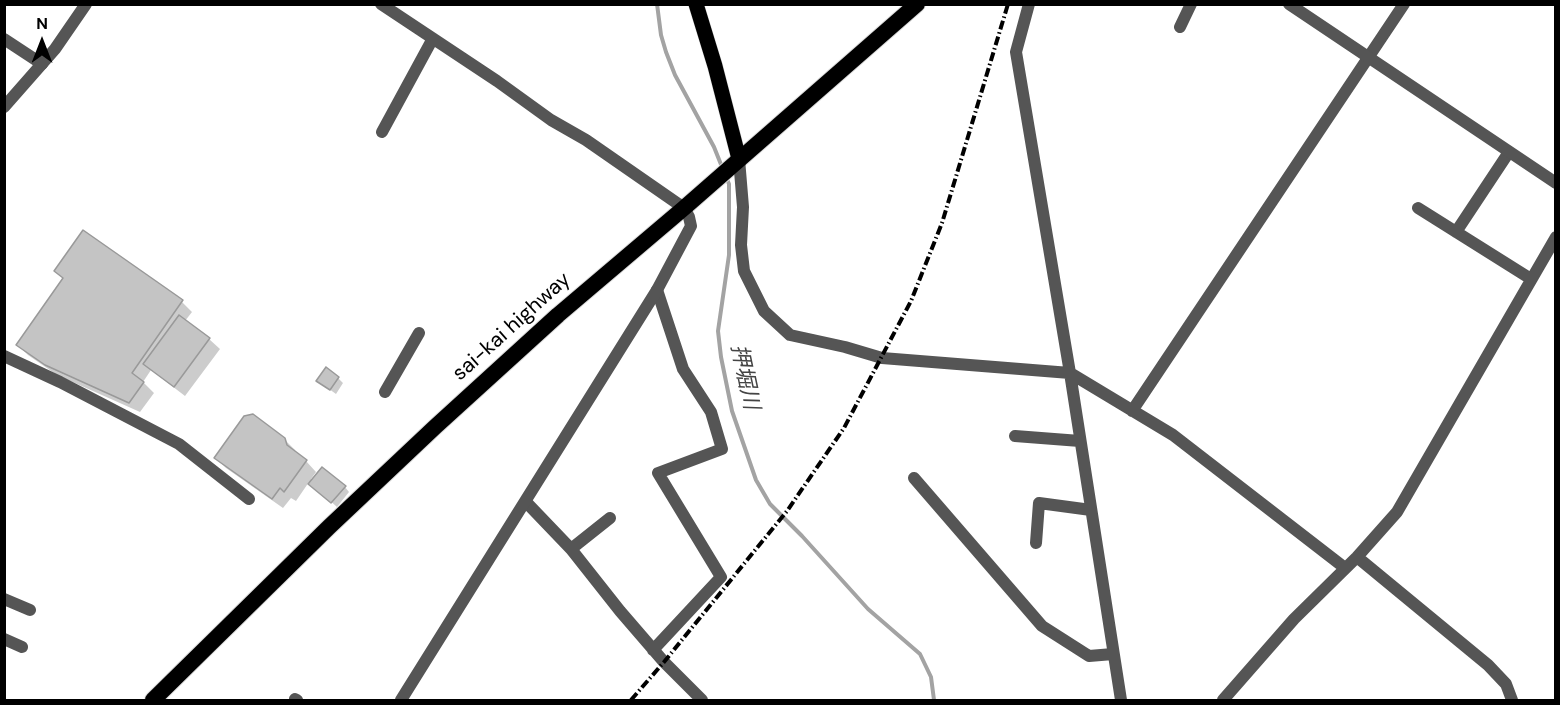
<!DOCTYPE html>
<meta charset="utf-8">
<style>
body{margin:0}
#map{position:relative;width:1560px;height:705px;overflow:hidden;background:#fff;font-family:"DM Sans",sans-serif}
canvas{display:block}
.frame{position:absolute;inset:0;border:6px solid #000;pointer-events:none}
.north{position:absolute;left:12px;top:12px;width:60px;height:60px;-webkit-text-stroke:4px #fff;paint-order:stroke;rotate:0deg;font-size:16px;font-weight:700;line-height:24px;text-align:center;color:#000}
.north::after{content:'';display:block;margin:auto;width:21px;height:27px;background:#000;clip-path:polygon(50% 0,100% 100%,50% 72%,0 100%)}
</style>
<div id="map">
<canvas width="1560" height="705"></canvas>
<div class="frame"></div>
<div class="north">N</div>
</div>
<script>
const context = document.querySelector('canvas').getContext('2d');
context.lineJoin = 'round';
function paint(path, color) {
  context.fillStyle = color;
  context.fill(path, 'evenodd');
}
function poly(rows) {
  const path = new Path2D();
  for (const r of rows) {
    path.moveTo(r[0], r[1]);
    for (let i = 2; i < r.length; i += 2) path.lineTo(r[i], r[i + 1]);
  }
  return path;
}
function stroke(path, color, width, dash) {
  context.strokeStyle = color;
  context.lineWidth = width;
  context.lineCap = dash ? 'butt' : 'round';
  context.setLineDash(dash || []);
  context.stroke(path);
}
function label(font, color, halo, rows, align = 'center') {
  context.font = font + ' "DM Sans","Noto Sans JP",sans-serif';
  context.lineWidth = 5;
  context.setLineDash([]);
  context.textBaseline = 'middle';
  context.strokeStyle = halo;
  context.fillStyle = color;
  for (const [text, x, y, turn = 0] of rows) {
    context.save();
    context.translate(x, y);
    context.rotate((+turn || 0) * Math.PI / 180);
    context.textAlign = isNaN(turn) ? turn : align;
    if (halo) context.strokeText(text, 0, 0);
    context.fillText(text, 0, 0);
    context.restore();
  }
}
const shadow = poly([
 [56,271,182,302,192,312,185,321,209,339,220,349,185,396,151,370,143,382,154,393,140,412,57,375,28,355,18,345,64,279],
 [338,378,343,383,336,394,318,381],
 [284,439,295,450,296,454,306,461,316,472,311,479,345,487,349,492,337,507,309,482,296,501,291,498,283,508,226,468,216,458]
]);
const stream = poly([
 [657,4,661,35,666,52,675,75,714,147,722,167],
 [726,177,729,184,729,255,718,331,721,357,732,411,756,480,770,504,802,536,868,609,920,654,931,677,934,700]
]);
const building = poly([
 [83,230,183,300,132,373,144,382,129,403,45,365,16,345,63,278,54,271,83,230],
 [179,315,210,338,174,387,143,364,179,315],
 [326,367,339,377,330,390,316,381,326,367],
 [253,414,285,438,287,445,307,460,284,492,280,488,272,499,214,458,244,416,253,414],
 [322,467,346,486,331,503,308,484,322,467]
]);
const minor = poly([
 [381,4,497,81,551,120,586,140,684,208],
 [1029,4,1016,52,1070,373,1121,700],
 [1180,27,1191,4],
 [4,39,42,64],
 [382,132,432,40],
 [739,159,743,207,741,245,744,271,764,311,790,335,845,347,882,358,1070,373,1173,435,1345,568],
 [1418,208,1531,279],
 [1456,232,1509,152],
 [4,356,60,382,179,444,249,499],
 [385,392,419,333],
 [1132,411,1404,4],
 [1015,436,1080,441],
 [914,478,1042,626,1089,656,1113,654],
 [526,502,571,549,620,611,664,662,702,700],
 [1036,543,1039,503,1091,510],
 [571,549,610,518],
 [1357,557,1488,665,1506,684,1512,700],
 [4,599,30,610],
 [4,639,22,647],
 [653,650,721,577,658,473,722,449,711,412,683,369,657,290],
 [295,699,297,700],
 [1223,700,1294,619,1357,557,1397,512,1556,237]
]);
const tertiary = poly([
 [1289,4,1556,183],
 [4,107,55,49,86,4],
 [401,700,657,290,691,226,689,217,684,208]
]);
const primary = poly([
 [696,4,715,66,739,159]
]);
const trunk = poly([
 [153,700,329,527,435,427,558,315,684,208,917,4]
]);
const rail = poly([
 [631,700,664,662,787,511,844,428,911,301,942,223,1008,4]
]);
const streetNames = [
 ["sai-kai highway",512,327,-42]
];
const waterNames = [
 ["押堀川",744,377,78]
];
paint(shadow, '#0003');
stroke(stream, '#a3a3a3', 4);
paint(building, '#c4c4c4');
stroke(building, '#999', 1.5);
stroke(primary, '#dbdbdb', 16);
stroke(trunk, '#dbdbdb', 18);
stroke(minor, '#555', 12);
stroke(tertiary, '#555', 12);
stroke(primary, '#000', 15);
stroke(trunk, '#000', 16);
stroke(rail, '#000', 4, [9, 3, 1.5, 3]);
label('21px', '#000', '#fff', streetNames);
label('italic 22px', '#444', '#fff', waterNames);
</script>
